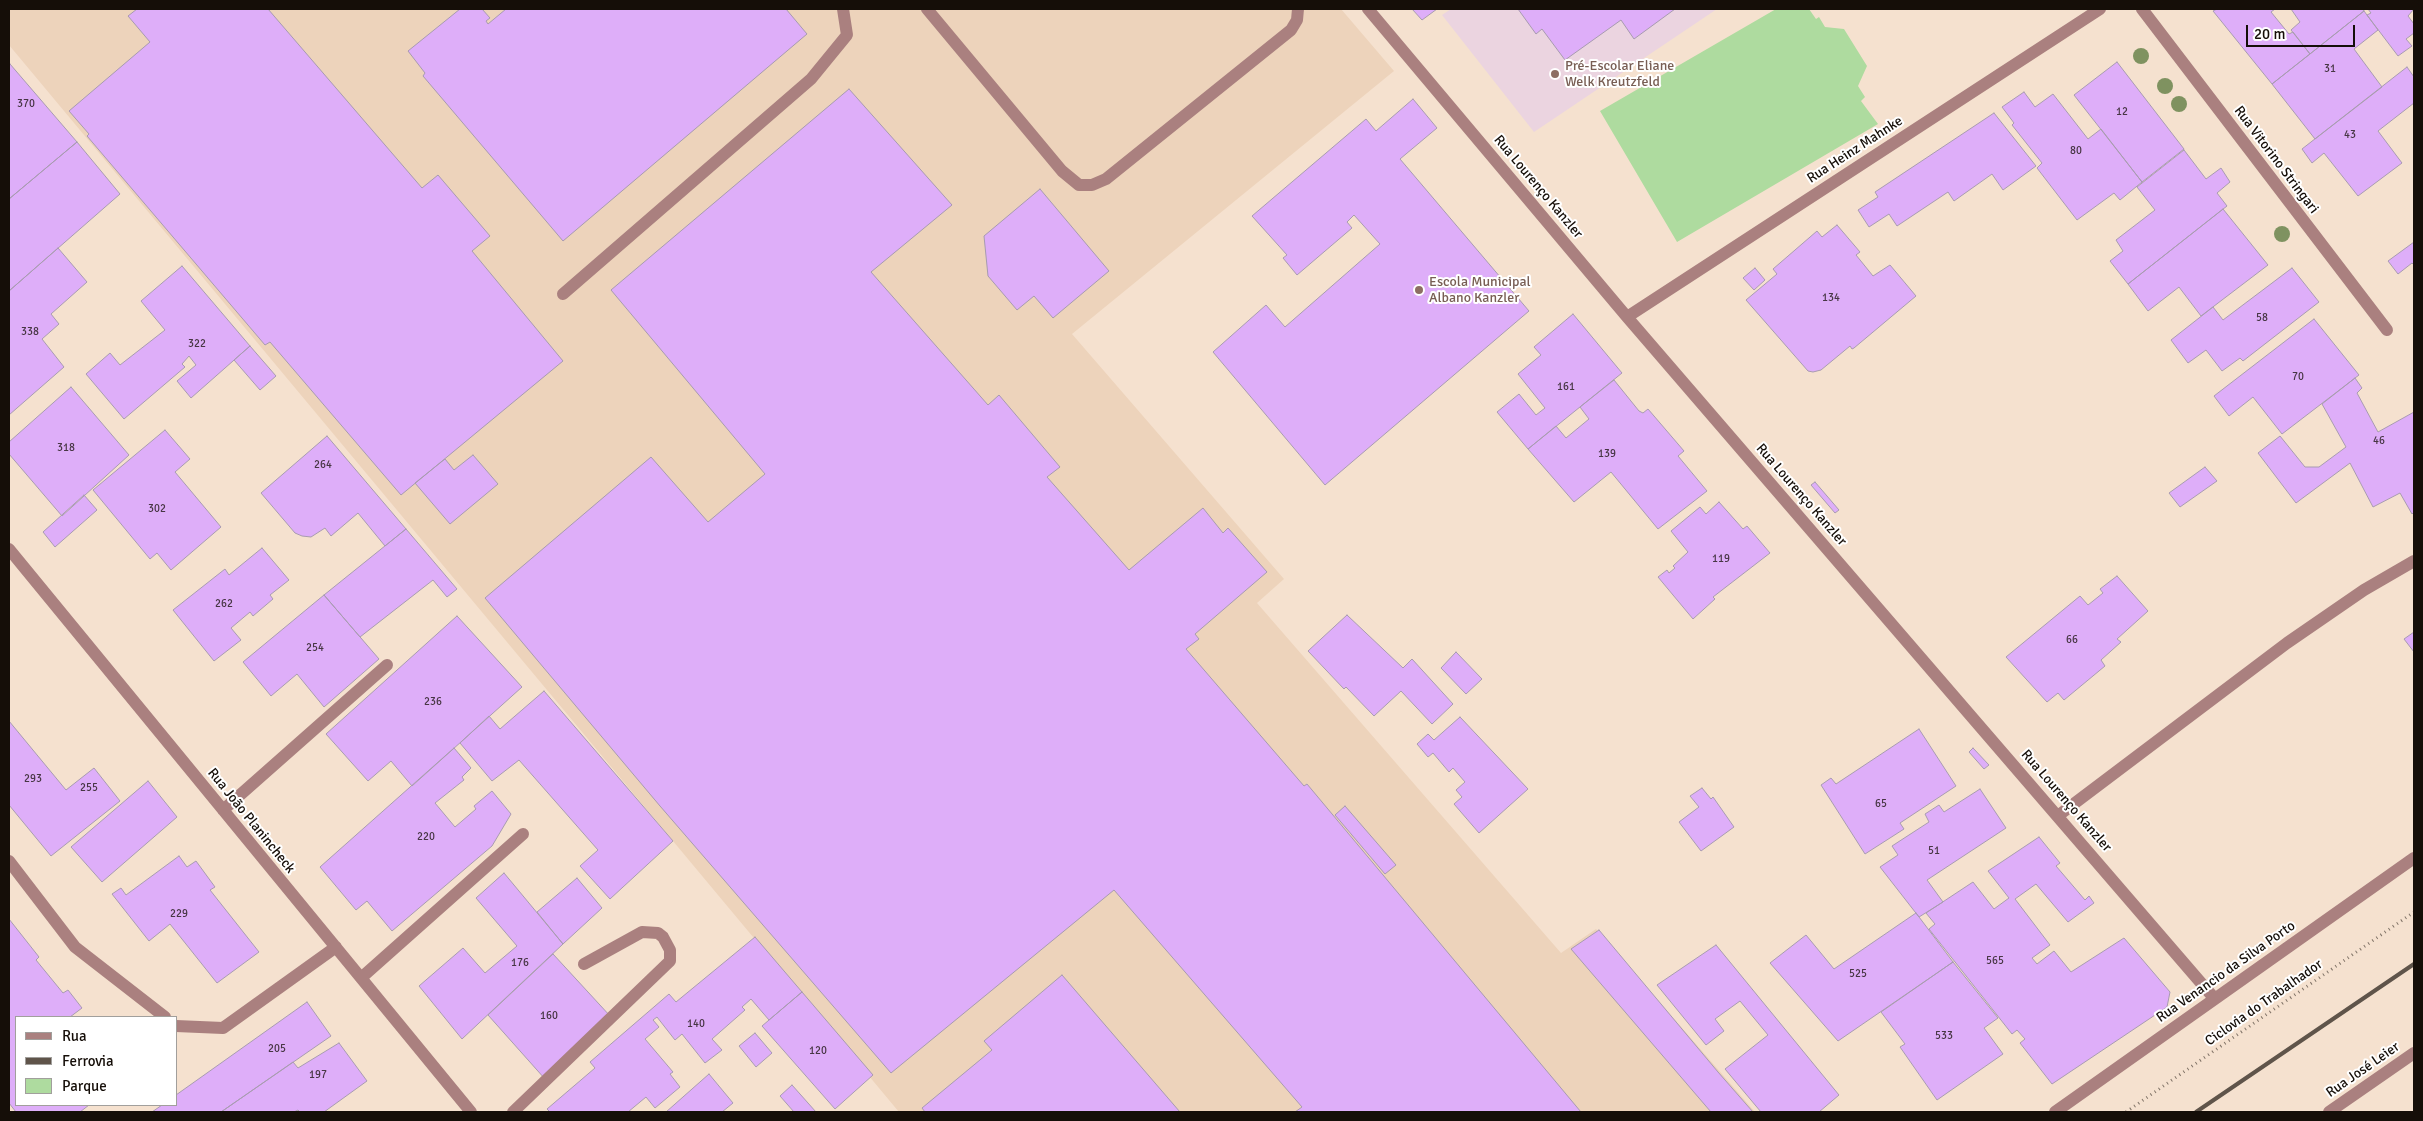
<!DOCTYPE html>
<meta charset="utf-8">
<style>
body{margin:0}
#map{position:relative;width:2423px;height:1121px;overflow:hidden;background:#f5e1cf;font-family:Signika,sans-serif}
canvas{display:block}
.frame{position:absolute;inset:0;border:10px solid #150e08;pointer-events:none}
.legend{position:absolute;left:15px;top:1016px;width:162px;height:90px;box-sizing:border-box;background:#fff;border:1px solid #a19f9c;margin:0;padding:6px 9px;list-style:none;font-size:15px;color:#150e08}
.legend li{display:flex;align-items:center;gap:10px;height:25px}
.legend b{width:25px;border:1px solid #a19f9c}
.scale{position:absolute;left:2246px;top:25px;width:109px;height:22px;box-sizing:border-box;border:2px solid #150e08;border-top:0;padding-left:6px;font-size:15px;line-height:18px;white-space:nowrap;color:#150e08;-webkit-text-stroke:4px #fff;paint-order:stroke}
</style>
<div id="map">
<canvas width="2423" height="1121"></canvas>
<div class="frame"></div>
<ul class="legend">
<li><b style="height:6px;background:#aa807f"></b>Rua</li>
<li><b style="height:6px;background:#5f544a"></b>Ferrovia</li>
<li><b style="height:14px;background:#aedb9f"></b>Parque</li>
</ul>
<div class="scale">20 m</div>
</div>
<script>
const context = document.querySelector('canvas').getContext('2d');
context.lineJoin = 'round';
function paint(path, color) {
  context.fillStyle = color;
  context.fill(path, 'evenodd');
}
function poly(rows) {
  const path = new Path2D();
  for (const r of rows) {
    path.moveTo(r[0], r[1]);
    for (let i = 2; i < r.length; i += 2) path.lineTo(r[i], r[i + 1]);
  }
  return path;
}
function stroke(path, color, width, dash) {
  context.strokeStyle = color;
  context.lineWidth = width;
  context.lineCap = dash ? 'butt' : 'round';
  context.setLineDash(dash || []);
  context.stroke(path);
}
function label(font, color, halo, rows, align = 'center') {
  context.font = font + ' Signika,sans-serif';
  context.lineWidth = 4;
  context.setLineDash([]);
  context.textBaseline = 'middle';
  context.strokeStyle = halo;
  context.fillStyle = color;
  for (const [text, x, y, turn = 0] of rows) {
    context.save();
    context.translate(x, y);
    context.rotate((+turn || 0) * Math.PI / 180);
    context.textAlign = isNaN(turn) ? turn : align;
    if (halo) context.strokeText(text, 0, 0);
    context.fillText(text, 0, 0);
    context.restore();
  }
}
const built = poly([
 [9,9,1341,9,1394,71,1072,334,1284,579,1257,603,1561,953,1596,929,1755,1112,899,1112,9,45]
]);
const education = poly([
 [1451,9,1717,9,1534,132,1442,15]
]);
const green = poly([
 [1776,9,1809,9,1816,19,1819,17,1825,27,1844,29,1867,66,1858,86,1865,97,1861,101,1878,124,1677,242,1600,111]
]);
const building = poly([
 [137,9,268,9,422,188,438,175,490,236,472,251,563,361,401,495,270,342,265,345,87,136,89,134,69,111,150,42,128,16,137,9],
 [460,9,482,9,490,18,486,21,488,24,506,9,786,9,807,34,563,241,423,76,425,73,408,51,460,9],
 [1412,9,1437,9,1422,20,1412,9],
 [1518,9,1675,9,1634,39,1621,20,1565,60,1542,29,1536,34,1518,9],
 [2217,9,2275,9,2271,12,2289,34,2293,32,2310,54,2272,84,2213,11,2217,9],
 [2291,9,2363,9,2364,11,2310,54,2291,30,2300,22,2291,9],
 [2368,9,2414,9,2408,16,2414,24,2414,33,2406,39,2412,46,2398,56,2367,15,2371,13,2368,9],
 [2364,11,2378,30,2354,49,2382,87,2315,139,2272,84,2364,11],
 [2117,62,2184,149,2142,182,2074,95,2117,62],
 [10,64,77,142,9,199,9,65,10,64],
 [2407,67,2414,77,2414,103,2378,131,2402,163,2358,196,2324,153,2312,163,2302,149,2407,67],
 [849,89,952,205,871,272,988,405,999,395,1060,467,1047,477,1129,570,1203,508,1223,533,1228,528,1267,572,1195,634,1199,639,1186,649,1304,786,1307,784,1581,1112,1295,1112,1302,1107,1114,890,891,1073,660,806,485,598,651,457,708,522,765,474,611,290,849,89],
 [2024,92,2035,107,2053,94,2088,139,2101,129,2142,182,2120,200,2114,193,2077,220,2037,168,2042,163,2012,125,2014,123,2002,107,2024,92],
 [1413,99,1437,128,1400,159,1529,311,1325,485,1213,352,1266,305,1285,327,1380,244,1354,215,1347,222,1352,228,1297,275,1283,258,1287,255,1252,216,1366,119,1376,131,1413,99],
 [1994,113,2036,166,2003,190,1992,174,1954,201,1948,192,1897,226,1889,214,1869,227,1858,210,1878,197,1875,192,1994,113],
 [77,142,120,194,9,291,9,199,77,142],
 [2184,150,2206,179,2221,168,2230,182,2217,193,2227,206,2128,284,2110,261,2123,251,2116,240,2155,210,2137,187,2184,150],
 [1040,189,1109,271,1053,318,1034,296,1017,310,988,276,984,236,1040,189],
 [2223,209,2268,265,2201,316,2179,287,2148,311,2128,284,2223,209],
 [1837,225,1860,252,1856,255,1873,276,1890,265,1916,296,1854,348,1852,349,1850,346,1821,370,1813,372,1808,371,1746,300,1777,274,1773,269,1817,231,1822,237,1837,225],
 [2414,242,2414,265,2412,263,2398,274,2388,261,2414,242],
 [58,248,87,282,51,314,59,324,42,339,64,367,9,415,9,291,58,248],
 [182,266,250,346,191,398,177,381,196,365,189,356,182,364,185,367,124,419,86,374,110,353,120,365,165,330,141,301,182,266],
 [1755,268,1765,280,1754,290,1743,278,1755,268],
 [2292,268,2319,302,2243,361,2240,358,2222,371,2206,350,2188,363,2171,340,2213,307,2223,320,2292,268],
 [1573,314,1622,373,1528,449,1497,412,1519,394,1536,415,1545,408,1518,374,1541,355,1534,347,1573,314],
 [2314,319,2359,375,2282,434,2253,397,2229,416,2214,396,2314,319],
 [250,346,276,376,260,390,234,360,250,346],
 [2355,378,2362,388,2357,393,2378,432,2414,412,2414,512,2412,514,2400,493,2373,507,2350,463,2296,503,2258,453,2280,436,2305,467,2319,467,2346,447,2322,404,2355,378],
 [1614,380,1639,411,1643,413,1648,409,1684,451,1678,456,1707,491,1658,529,1611,472,1574,502,1528,449,1556,426,1566,438,1589,419,1580,407,1614,380],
 [71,387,129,455,62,516,9,454,9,442,71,387],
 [165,430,190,459,175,472,221,527,171,570,157,553,150,559,93,490,165,430],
 [327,436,406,529,385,546,358,513,331,536,325,528,311,537,302,536,295,533,261,493,327,436],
 [473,455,498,484,450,524,415,483,445,459,454,470,473,455],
 [2205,467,2217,481,2180,507,2169,493,2205,467],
 [1815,482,1839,510,1835,513,1811,485,1815,482],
 [84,495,97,510,55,547,43,532,84,495],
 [1719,502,1743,529,1747,526,1770,553,1713,597,1715,599,1693,619,1658,577,1667,570,1669,573,1675,568,1673,566,1688,552,1671,531,1700,507,1706,514,1719,502],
 [406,529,457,589,447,597,433,580,360,637,324,595,406,529],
 [262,548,289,580,270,595,273,599,253,616,250,612,231,628,241,640,214,661,173,610,225,569,229,575,262,548],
 [2117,576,2148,611,2117,639,2121,642,2101,660,2105,666,2064,700,2058,693,2047,702,2006,657,2080,596,2088,605,2103,593,2100,589,2117,576],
 [324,595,379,659,324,707,297,674,271,696,243,662,324,595],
 [1347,615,1403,668,1412,659,1453,704,1432,724,1401,691,1374,716,1346,687,1344,689,1308,651,1347,615],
 [457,616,522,687,412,786,391,761,368,781,326,734,457,616],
 [2414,632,2414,652,2404,639,2414,632],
 [1456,652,1482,679,1466,694,1441,668,1456,652],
 [544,691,673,841,610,899,580,866,598,850,519,760,492,781,460,743,489,716,500,729,544,691],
 [1460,717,1528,789,1479,833,1454,804,1462,797,1456,790,1465,782,1453,768,1449,772,1433,753,1428,757,1417,744,1428,734,1434,740,1460,717],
 [9,721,66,790,94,768,120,801,51,856,9,805,9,721],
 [1919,729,1956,786,1900,823,1904,829,1865,854,1821,785,1831,778,1836,784,1919,729],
 [454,748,471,768,462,777,464,780,435,803,455,827,476,809,474,806,492,791,511,814,492,846,392,931,367,901,356,910,320,867,454,748],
 [1973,748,1989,765,1984,769,1969,752,1973,748],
 [148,781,177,817,102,882,71,847,148,781],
 [1702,788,1711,799,1713,797,1734,827,1701,851,1679,822,1699,807,1690,796,1702,788],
 [1980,789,2006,828,1927,880,1943,902,1919,917,1880,867,1898,855,1892,846,1929,822,1925,814,1939,805,1944,812,1980,789],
 [1345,806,1396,865,1385,874,1335,815,1345,806],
 [2039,837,2060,863,2056,866,2085,900,2089,896,2094,903,2068,922,2036,884,2015,899,2050,945,2032,958,2037,964,2054,951,2071,972,2124,938,2170,992,2167,1007,2052,1084,2020,1043,2025,1039,2017,1030,2012,1034,1929,929,1935,924,1926,913,1973,882,1994,909,2009,898,1988,871,2039,837],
 [179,856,187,867,196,861,215,887,210,890,259,952,217,983,170,924,149,941,112,894,121,888,126,895,179,856],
 [504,873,563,944,462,1039,419,986,463,948,485,973,517,946,476,898,504,873],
 [577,878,602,908,563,944,537,912,577,878],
 [1916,913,1953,962,1838,1041,1770,963,1806,935,1834,969,1916,913],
 [9,919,39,957,36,960,63,993,68,990,82,1008,70,1017,16,1017,16,1105,89,1105,80,1112,16,1112,9,1103,9,919],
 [1599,930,1718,1072,1753,1112,1711,1112,1571,949,1599,930],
 [755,937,802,992,769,1020,751,999,742,1007,745,1010,712,1039,722,1050,705,1063,682,1034,675,1040,657,1017,653,1020,659,1027,645,1039,673,1072,670,1074,680,1087,655,1108,646,1097,628,1112,550,1112,547,1109,595,1068,590,1062,669,994,676,1002,755,937],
 [1716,945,1839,1095,1819,1112,1761,1112,1725,1069,1768,1035,1740,1001,1715,1019,1724,1031,1706,1045,1657,985,1716,945],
 [553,954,611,1017,545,1079,488,1015,553,954],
 [1953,962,1998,1018,1984,1028,2003,1054,1937,1100,1900,1047,1905,1044,1881,1012,1953,962],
 [1062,975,1180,1112,925,1112,922,1108,992,1050,984,1041,1062,975],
 [802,992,873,1075,835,1109,762,1026,802,992],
 [307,1002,331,1036,221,1112,152,1112,162,1105,176,1105,176,1095,307,1002],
 [755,1033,772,1053,756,1067,739,1046,755,1033],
 [339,1043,367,1081,324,1112,300,1112,298,1110,294,1112,221,1112,293,1062,298,1068,339,1043],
 [709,1074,733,1103,722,1112,666,1112,709,1074],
 [792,1085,816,1112,794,1112,780,1096,792,1085]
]);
const path = poly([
 [2126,1112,2414,912]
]);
const minor = poly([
 [927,9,1062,171,1079,185,1092,185,1106,179,1291,30,1297,20,1298,9],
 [1368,9,1627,317,2214,998],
 [2142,9,2387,330],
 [563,294,811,79,847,35,843,9],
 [1627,317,2100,9],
 [9,549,471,1112],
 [223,810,387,665],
 [2059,815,2287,643,2364,590,2414,561],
 [9,861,75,947,165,1017],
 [361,978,523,834],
 [176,1026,223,1028,336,947],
 [513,1112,670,961,670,950,663,937,658,933,642,932,584,964],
 [2055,1112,2414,858],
 [2329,1112,2414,1053]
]);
const rail = poly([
 [2196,1112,2414,964]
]);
const trees = [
 [2141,56],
 [2165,86],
 [2179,104],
 [2282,234]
];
const markers = [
 [1555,74,5,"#8d6e63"],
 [1419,290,5,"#8d6e63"]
];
const numberNames = [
 ["31",2330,69],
 ["370",26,104],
 ["12",2122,112],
 ["43",2350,135],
 ["80",2076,151],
 ["134",1831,298],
 ["58",2262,318],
 ["338",30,332],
 ["322",197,344],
 ["70",2298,377],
 ["161",1566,387],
 ["46",2379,441],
 ["318",66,448],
 ["139",1607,454],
 ["264",323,465],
 ["302",157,509],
 ["119",1721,559],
 ["262",224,604],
 ["66",2072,640],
 ["254",315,648],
 ["236",433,702],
 ["293",33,779],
 ["255",89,788],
 ["65",1881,804],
 ["220",426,837],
 ["51",1934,851],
 ["229",179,914],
 ["565",1995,961],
 ["176",520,963],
 ["525",1858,974],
 ["160",549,1016],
 ["140",696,1024],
 ["533",1944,1036],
 ["205",277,1049],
 ["120",818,1051],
 ["197",318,1075]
];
const educationNames = [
 ["Pré-Escolar Eliane",1565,66],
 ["Welk Kreutzfeld",1565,82],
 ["Escola Municipal",1429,282],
 ["Albano Kanzler",1429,298]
];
const streetNames = [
 ["Rua Heinz Mahnke",1855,150,-33],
 ["Rua Vitorino Stringari",2276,160,53],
 ["Rua Lourenço Kanzler",1538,187,50],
 ["Rua Lourenço Kanzler",1801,495,49],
 ["Rua Lourenço Kanzler",2066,801,49],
 ["Rua João Planincheck",251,821,51],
 ["Rua Venancio da Silva Porto",2226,972,-35],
 ["Ciclovia do Trabalhador",2264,1003,-35],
 ["Rua José Leier",2363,1070,-35]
];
paint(built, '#edd3bb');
paint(education, '#ebd4e0');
paint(green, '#aedb9f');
paint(building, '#deaef9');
stroke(building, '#a89bb0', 1);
stroke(path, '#807367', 3, [1, 4]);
stroke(minor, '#aa807f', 12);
stroke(rail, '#5f544a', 4);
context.fillStyle = '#7f9260';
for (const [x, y] of trees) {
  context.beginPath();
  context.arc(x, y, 8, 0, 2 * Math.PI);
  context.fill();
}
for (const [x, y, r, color] of markers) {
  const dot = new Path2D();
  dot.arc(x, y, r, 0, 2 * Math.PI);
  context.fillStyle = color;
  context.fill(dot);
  stroke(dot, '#fff', 2);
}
label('11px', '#473644', null, numberNames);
label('14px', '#785e54', '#fff', educationNames, 'left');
label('14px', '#150e08', '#fff', streetNames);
</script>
